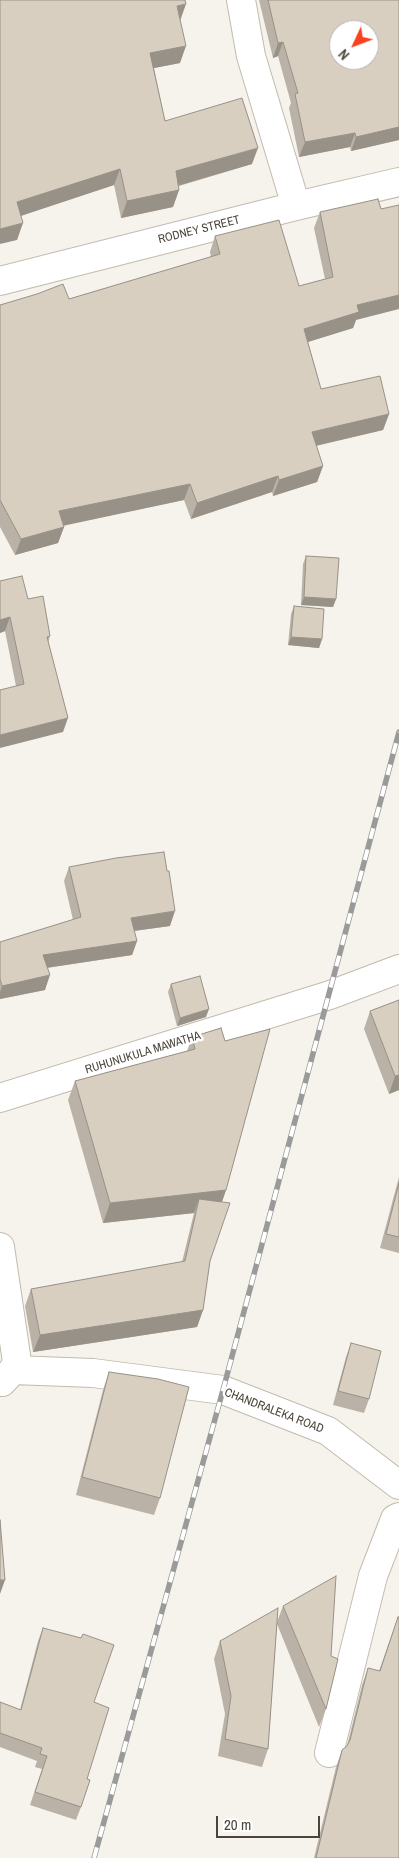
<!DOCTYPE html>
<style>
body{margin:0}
#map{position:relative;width:399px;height:1858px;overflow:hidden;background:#f6f3ec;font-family:"Archivo Narrow",sans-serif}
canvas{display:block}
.north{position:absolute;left:329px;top:20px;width:50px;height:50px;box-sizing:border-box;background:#fff;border:1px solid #b7b4b0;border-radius:50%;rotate:227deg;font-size:14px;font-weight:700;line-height:20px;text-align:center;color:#4b4439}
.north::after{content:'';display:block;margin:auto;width:18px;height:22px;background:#fc3f1d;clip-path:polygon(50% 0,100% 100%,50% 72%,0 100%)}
.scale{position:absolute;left:216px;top:1816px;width:104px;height:22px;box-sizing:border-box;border:2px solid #4b4439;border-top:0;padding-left:6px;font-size:15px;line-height:18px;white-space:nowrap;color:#4b4439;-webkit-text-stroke:4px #fff;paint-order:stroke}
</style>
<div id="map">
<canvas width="399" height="1858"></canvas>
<div class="north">N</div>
<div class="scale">20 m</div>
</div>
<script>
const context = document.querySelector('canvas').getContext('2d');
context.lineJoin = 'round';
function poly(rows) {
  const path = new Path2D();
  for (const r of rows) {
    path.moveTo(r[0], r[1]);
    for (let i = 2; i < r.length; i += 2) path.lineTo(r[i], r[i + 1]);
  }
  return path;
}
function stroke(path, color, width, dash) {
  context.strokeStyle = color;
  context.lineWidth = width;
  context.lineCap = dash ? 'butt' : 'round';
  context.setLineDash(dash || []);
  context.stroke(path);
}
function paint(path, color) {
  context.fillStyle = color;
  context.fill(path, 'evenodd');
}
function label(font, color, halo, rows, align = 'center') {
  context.font = font + ' "Archivo Narrow",sans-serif';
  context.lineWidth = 5;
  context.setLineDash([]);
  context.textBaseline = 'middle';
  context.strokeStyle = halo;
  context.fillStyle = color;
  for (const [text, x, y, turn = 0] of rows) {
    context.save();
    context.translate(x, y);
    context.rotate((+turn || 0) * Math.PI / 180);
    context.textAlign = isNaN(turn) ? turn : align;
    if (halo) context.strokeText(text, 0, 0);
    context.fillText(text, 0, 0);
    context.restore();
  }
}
const minor = poly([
 [241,0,251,56,296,206],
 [0,281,296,206,399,182],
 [0,1098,330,995,399,969],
 [0,1247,17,1362,13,1370,2,1382],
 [13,1370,93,1373,223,1390,328,1431,399,1485],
 [329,1753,373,1576,395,1519,399,1517]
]);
const rail = poly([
 [94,1858,223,1390,399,732]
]);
const wall = poly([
 [0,0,180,20,180,63,154,68,165,121,252,164,179,186,179,190,173,207,121,218,114,185,21,216,17,240],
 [259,0,399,0,399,140,351,151,350,147,299,157,289,108,291,103,278,56,273,58],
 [320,212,356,320,353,328,308,342,321,389,389,414,383,430,316,446,323,466,317,482,273,496,272,492,191,519,184,500,63,525,64,527,58,543,15,555,0,527,0,305,69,299,211,257,210,252,215,236,299,286,325,279,314,228],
 [306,556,336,599,333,607,301,605,303,564],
 [0,581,28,599,50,636,48,643,63,732,16,686,5,631,0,633],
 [294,606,322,639,319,648,288,645,291,614],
 [69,867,170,926,134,931,137,941,132,955,47,968,45,990,0,999,0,942,73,920,64,881],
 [171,984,206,1017,177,1026,168,992],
 [399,1000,399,1090,389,1094,364,1029,370,1011],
 [221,1028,226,1190,222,1202,210,1261,203,1310,197,1327,33,1352,25,1306,31,1289,182,1262,194,1213,103,1223,68,1100,75,1081,187,1051,192,1037],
 [399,1177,399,1253,380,1248],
 [351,1343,369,1399,364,1413,333,1405,346,1357],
 [109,1372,160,1498,154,1515,76,1495,103,1390],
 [283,1606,326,1709,319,1727,277,1624,268,1749,262,1767,218,1756,225,1714,214,1659,220,1641,277,1622],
 [398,1617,399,1858,314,1858,336,1767,342,1750,347,1746,362,1685,368,1668,379,1671],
 [43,1628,94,1702,87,1779,81,1807,76,1820,30,1805,42,1769,35,1767,37,1761,0,1747,0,1702,20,1710,38,1641]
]);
const shadedWall = poly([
 [186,4,180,21,177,6],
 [283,42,278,56,273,58,278,43],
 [186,46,180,63,144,70,150,53],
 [399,127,399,140,351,151,356,137],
 [355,133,350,147,299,157,305,142],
 [258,148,252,164,170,188,176,171],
 [120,169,114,185,11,219,17,202],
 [179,190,173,207,121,218,127,201],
 [23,223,17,240,0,244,0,229],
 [399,295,399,309,356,320,353,328,298,345,304,329,357,305],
 [389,414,383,430,306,448,312,432],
 [323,466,317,482,273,496,279,480],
 [278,476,272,492,191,519,197,503],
 [190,484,184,500,53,528,59,511],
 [64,527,58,543,15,555,21,539],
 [304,597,336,599,333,607,301,605],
 [10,617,5,631,0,633,0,620],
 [291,637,322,639,319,648,288,645],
 [68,718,63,732,0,748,0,735],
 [175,911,170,926,126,932,131,918],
 [137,941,132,955,38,969,43,955],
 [50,975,45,990,0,999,0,992,2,986],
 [209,1009,206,1017,177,1026,180,1018],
 [399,1075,399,1090,389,1094,395,1076],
 [226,1190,219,1210,199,1199,194,1213,103,1223,110,1203],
 [203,1310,197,1327,33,1352,40,1335],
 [0,1580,5,1580,0,1594]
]);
const building = poly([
 [0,0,185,0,186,4,177,6,186,46,150,53,165,121,242,98,258,148,176,171,179,190,127,201,120,169,17,202,23,223,0,229,0,0],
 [268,0,399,0,399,127,356,137,355,133,305,142,295,94,298,93,283,42,278,43,268,0],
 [339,30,369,30,369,60,339,60,339,30],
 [378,199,381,209,399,205,399,295,357,305,359,312,304,329,321,389,380,376,389,414,312,432,323,466,279,480,278,476,197,503,190,484,59,511,64,527,21,539,0,500,0,305,37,294,63,284,69,299,220,254,215,236,279,220,299,286,333,277,320,212,378,199],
 [306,556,339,558,336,599,304,597,306,556],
 [22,576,28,599,43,596,50,636,47,637,68,718,0,735,0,690,24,684,10,617,0,620,0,581,22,576],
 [294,606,324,609,322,639,291,637,294,606],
 [164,852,167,871,169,871,175,911,131,918,137,941,43,955,50,975,2,986,0,979,0,942,81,917,69,867,116,858,164,852],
 [200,976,209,1009,180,1018,171,984,200,976],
 [399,1000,399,1075,395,1076,370,1011,399,1000],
 [221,1028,225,1041,270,1029,226,1190,110,1203,75,1081,195,1049,192,1037,221,1028],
 [399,1183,399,1237,386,1234,399,1183],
 [199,1199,230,1203,210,1261,203,1310,40,1335,31,1289,185,1261,199,1199],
 [351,1343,381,1351,369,1399,338,1391,351,1343],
 [109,1372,158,1379,189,1387,160,1498,82,1477,109,1372],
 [0,1520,5,1580,0,1580,0,1520],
 [336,1576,331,1656,338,1659,326,1709,283,1606,336,1576],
 [278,1608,268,1749,225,1739,231,1696,220,1641,278,1608],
 [398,1617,399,1617,399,1858,316,1858,342,1750,347,1746,350,1740,368,1668,380,1671,398,1617],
 [43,1628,81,1638,83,1634,114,1645,94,1702,109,1708,87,1779,90,1780,81,1807,35,1792,47,1756,40,1754,42,1748,0,1733,0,1702,21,1710,43,1628]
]);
const streetNames = [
 ["RODNEY STREET",199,230,-14],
 ["RUHUNUKULA MAWATHA",143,1053,-17],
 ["CHANDRALEKA ROAD",274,1411,21]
];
stroke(minor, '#c2bbae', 30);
stroke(minor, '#fff', 28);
stroke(rail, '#9a9a9a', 5.5);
stroke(rail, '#fff', 4, [11]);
paint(wall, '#bab2a6');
paint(shadedWall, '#979187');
paint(building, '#d8cfc1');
stroke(building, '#979187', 1);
label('12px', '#4b4439', '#fff', streetNames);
</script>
